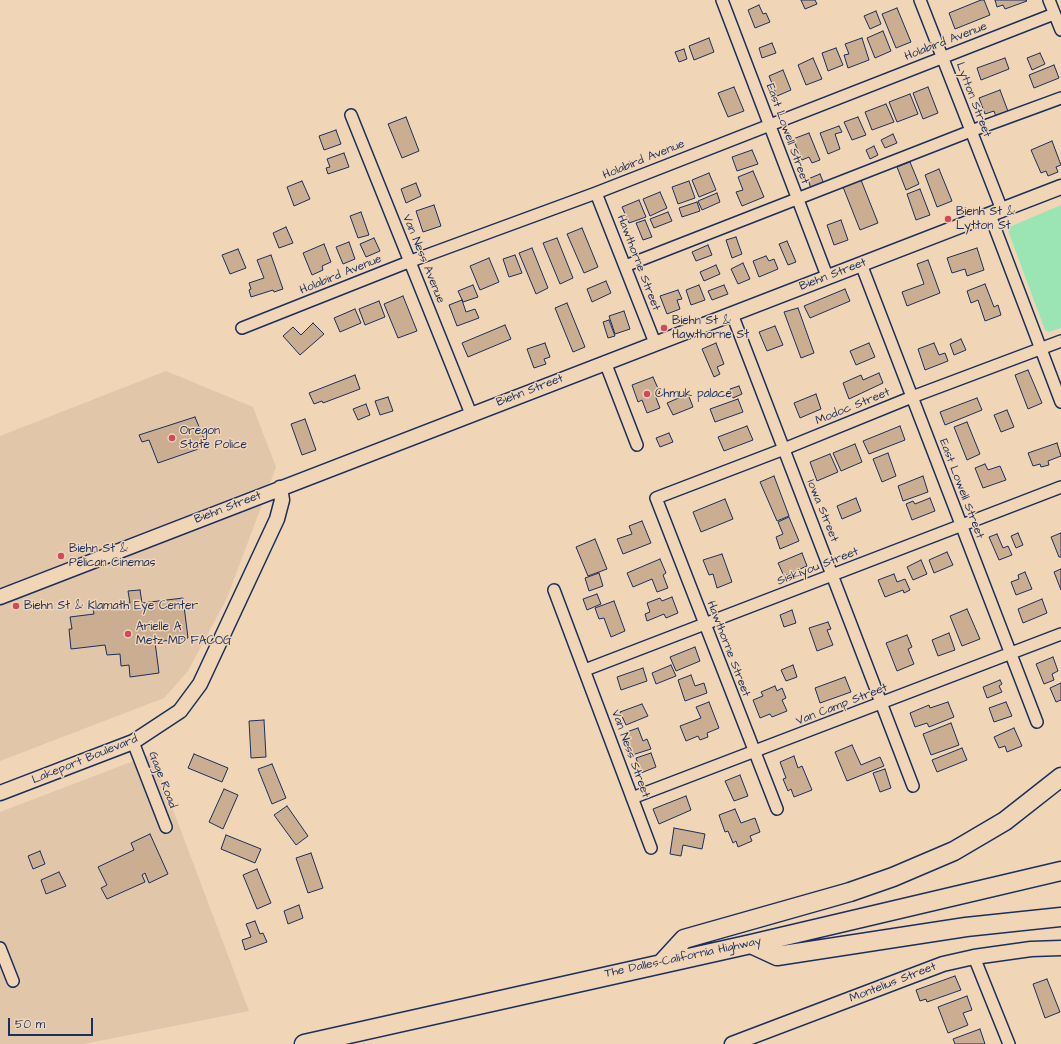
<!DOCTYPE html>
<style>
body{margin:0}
#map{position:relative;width:1061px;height:1044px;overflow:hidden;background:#f0d5b7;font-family:"Architects Daughter",sans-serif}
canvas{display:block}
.scale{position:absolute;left:8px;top:1018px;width:85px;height:18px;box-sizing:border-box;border:2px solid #1b2f5e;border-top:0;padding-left:5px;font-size:12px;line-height:14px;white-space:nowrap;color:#1b2f5e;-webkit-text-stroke:3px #f0d5b7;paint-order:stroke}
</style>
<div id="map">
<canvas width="1061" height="1044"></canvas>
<div class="scale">50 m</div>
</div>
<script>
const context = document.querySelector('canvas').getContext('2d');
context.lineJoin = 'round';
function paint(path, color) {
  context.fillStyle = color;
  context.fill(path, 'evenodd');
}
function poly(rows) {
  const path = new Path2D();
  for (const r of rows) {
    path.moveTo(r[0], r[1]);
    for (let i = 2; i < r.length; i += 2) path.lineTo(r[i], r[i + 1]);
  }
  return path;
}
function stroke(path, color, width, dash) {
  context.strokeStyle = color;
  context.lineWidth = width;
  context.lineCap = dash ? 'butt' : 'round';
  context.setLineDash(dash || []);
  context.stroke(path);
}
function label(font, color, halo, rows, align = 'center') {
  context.font = font + ' "Architects Daughter",sans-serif';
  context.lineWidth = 3;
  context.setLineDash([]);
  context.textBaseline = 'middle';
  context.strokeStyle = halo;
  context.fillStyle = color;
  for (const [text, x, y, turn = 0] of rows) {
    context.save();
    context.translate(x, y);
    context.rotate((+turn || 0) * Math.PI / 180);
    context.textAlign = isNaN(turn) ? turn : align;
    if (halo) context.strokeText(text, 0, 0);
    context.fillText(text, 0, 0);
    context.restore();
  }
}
const built = poly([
 [166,371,253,407,276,467,227,598,188,671,164,698,0,761,0,436],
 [152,754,249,1011,84,1044,0,1044,0,812]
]);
const green = poly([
 [1061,205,1061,328,1049,332,1045,330,1007,228]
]);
const building = poly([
 [801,0,815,0,817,4,805,9,801,0],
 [981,0,984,0,990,15,955,29,949,13,981,0],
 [995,0,1026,0,1027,1,1005,9,1003,5,997,7,995,0],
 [759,5,763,14,766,13,770,22,755,28,748,10,759,5],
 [897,8,911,42,896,48,882,14,897,8],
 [876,11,881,24,870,29,864,16,876,11],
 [883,31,891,51,875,58,867,38,883,31],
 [709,38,714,52,694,60,689,46,709,38],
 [862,38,869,60,848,68,844,55,849,54,845,44,862,38],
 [772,43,776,53,762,58,759,48,772,43],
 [836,48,843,65,828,71,822,53,836,48],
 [684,49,687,59,679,62,675,52,684,49],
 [1040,53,1045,64,1032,70,1027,58,1040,53],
 [813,58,822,79,806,85,798,65,813,58],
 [1005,58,1009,69,981,80,977,68,1005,58],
 [1054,65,1059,78,1034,88,1029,75,1054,65],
 [783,70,791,90,777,96,769,76,783,70],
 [734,87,744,111,728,117,718,93,734,87],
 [928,87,938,113,923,119,913,93,928,87],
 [1000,90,1009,114,997,119,994,111,985,114,979,98,1000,90],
 [910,94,918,114,897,122,889,102,910,94],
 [886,104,894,122,872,130,865,112,886,104],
 [406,117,419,151,402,158,388,124,406,117],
 [858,117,866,135,852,140,844,122,858,117],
 [839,126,842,132,835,134,840,149,828,154,820,133,839,126],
 [336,130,341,144,324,150,319,136,336,130],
 [809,133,820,160,812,163,809,157,802,160,793,139,809,133],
 [893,134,897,143,885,148,881,140,893,134],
 [1052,141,1061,165,1056,167,1058,172,1048,176,1046,171,1041,173,1031,150,1052,141],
 [874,146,878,155,870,159,866,150,874,146],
 [752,150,758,164,737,171,732,157,752,150],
 [344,153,349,167,328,174,326,168,330,167,327,159,344,153],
 [910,162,919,184,906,190,897,167,910,162],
 [939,169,952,201,937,207,925,175,939,169],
 [753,171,764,197,742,206,736,192,743,190,738,177,753,171],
 [709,173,716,190,699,197,692,180,709,173],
 [820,174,824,184,811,189,808,179,820,174],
 [861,180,878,223,860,230,843,187,861,180],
 [302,181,310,199,294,206,287,187,302,181],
 [689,181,695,198,678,204,672,187,689,181],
 [416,183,421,196,406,203,401,189,416,183],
 [920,189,930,215,916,220,907,194,920,189],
 [660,192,667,208,650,216,643,199,660,192],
 [717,193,720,202,702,210,698,201,717,193],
 [639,200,646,217,629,223,622,207,639,200],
 [697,202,700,211,682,217,679,208,697,202],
 [434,205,441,226,423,232,416,211,434,205],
 [361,212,369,235,358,238,350,216,361,212],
 [668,212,672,221,654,228,650,219,668,212],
 [645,220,652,237,643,240,636,223,645,220],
 [841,220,848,240,834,245,827,225,841,220],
 [286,227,293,243,279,248,273,233,286,227],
 [582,228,598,267,584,273,567,234,582,228],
 [736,237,742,254,732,258,726,240,736,237],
 [374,238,380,251,366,257,360,244,374,238],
 [557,238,573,278,560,284,543,243,557,238],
 [787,241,796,262,788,265,779,244,787,241],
 [349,242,355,259,343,264,336,247,349,242],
 [324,244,331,262,322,266,323,270,312,275,303,253,324,244],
 [708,245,712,255,696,261,692,252,708,245],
 [532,248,548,288,536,294,519,253,532,248],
 [977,248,984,270,967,276,965,269,952,273,947,258,977,248],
 [238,249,246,268,230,274,222,255,238,249],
 [271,255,283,289,274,292,273,290,251,297,249,290,251,289,249,283,264,278,257,260,271,255],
 [515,255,522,273,509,277,503,259,515,255],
 [766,256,769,261,774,259,778,269,759,277,753,261,766,256],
 [489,258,499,282,480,290,470,266,489,258],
 [928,260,940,293,907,306,902,292,924,284,917,264,928,260],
 [743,263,750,279,738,284,731,269,743,263],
 [716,265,720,274,704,281,700,272,716,265],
 [606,281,611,293,592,302,587,289,606,281],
 [985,284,994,307,998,305,1001,315,985,321,978,300,971,303,967,291,985,284],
 [473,285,478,297,463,302,458,291,473,285],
 [699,285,705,300,691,305,686,290,699,285],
 [724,285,728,294,712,300,708,291,724,285],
 [845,289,850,301,810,318,804,306,845,289],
 [678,290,682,299,677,300,680,309,667,314,660,296,678,290],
 [403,296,417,331,398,338,384,304,403,296],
 [462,300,466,312,475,309,479,318,457,326,449,305,462,300],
 [379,301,385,317,365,325,359,309,379,301],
 [567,303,585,347,573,352,555,308,567,303],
 [798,308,814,353,801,358,784,312,798,308],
 [355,309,361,323,340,332,334,318,355,309],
 [624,311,630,329,615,334,609,316,624,311],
 [609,320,615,336,608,338,603,322,609,320],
 [313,323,324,334,300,355,283,336,293,327,301,335,313,323],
 [505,325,511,339,468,357,462,343,505,325],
 [775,326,783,345,767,351,759,332,775,326],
 [961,339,966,350,954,355,950,344,961,339],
 [545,343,550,357,544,359,546,364,534,368,527,349,545,343],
 [716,343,724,364,717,367,720,374,714,377,702,349,716,343],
 [869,343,875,357,856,365,850,351,869,343],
 [934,343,939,355,945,353,948,361,925,370,918,349,934,343],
 [1028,370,1042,403,1028,409,1015,375,1028,370],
 [879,373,883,383,849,399,843,383,861,375,863,380,879,373],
 [355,375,360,389,323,403,322,401,314,404,309,393,355,375],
 [653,377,660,393,655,395,660,408,647,413,642,400,638,402,632,385,653,377],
 [739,386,742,394,733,398,730,389,739,386],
 [688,394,693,407,673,415,667,403,688,394],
 [816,394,821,409,800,418,794,403,816,394],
 [388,397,393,411,380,415,375,401,388,397],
 [977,398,982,410,945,425,940,412,977,398],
 [738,399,743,412,715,422,710,409,738,399],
 [366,404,370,415,358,420,353,409,366,404],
 [1007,410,1014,427,1001,432,994,415,1007,410],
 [195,417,207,446,158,463,149,440,142,442,139,435,195,417],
 [305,419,316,450,302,455,291,424,305,419],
 [967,422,980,454,967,460,954,427,967,422],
 [747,426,753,440,724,451,718,437,747,426],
 [900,426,905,440,869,454,863,441,900,426],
 [669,433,673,442,660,447,656,438,669,433],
 [1057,443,1061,456,1048,461,1049,465,1041,467,1040,464,1033,466,1028,453,1057,443],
 [855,444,862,462,841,471,833,453,855,444],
 [888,453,896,476,882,482,873,459,888,453],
 [830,454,838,472,817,481,810,462,830,454],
 [985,464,988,470,1000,466,1006,480,983,488,975,468,985,464],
 [774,476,789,516,777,521,760,482,774,476],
 [923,476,928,492,903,501,898,486,923,476],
 [856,498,861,511,842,519,837,506,856,498],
 [930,498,935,511,912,520,906,504,913,501,915,504,930,498],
 [725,499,733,519,701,532,693,512,725,499],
 [789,517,799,541,780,549,776,537,783,534,778,522,789,517],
 [642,521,651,543,623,554,617,539,632,534,629,526,642,521],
 [1018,533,1023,545,1016,548,1011,536,1018,533],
 [1061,533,1061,557,1059,557,1051,537,1061,533],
 [997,534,1003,548,1008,546,1012,555,999,560,989,537,997,534],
 [595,539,607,569,588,576,576,547,595,539],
 [947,552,953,565,934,573,929,560,947,552],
 [802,553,807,566,784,576,778,563,802,553],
 [722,554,732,582,717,588,713,574,709,575,703,560,722,554],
 [660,559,666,573,663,575,668,588,657,592,652,579,633,587,627,573,660,559],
 [921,560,927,574,913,580,907,567,921,560],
 [1061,569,1061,590,1054,572,1061,569],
 [1025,572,1032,589,1016,595,1011,582,1019,579,1018,575,1025,572],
 [599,573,603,586,589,591,585,578,599,573],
 [894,574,897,582,905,579,910,590,904,593,903,590,885,597,878,580,894,574],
 [140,590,142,603,183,598,188,638,155,642,159,673,130,677,129,665,121,666,120,654,107,655,105,645,71,649,69,629,72,629,70,617,94,614,93,608,130,603,128,591,140,590],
 [597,594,601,604,587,610,583,599,597,594],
 [672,597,678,613,666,618,664,614,647,621,645,614,650,612,647,603,660,598,662,601,672,597],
 [1042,599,1047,613,1023,623,1018,609,1042,599],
 [614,601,625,631,611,637,604,618,599,619,595,608,614,601],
 [967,609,980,639,962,646,950,616,967,609],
 [792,610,796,623,784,627,780,615,792,610],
 [828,622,831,629,827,630,833,645,817,651,809,628,828,622],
 [949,633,955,650,938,656,932,640,949,633],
 [907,635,912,647,908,649,914,664,897,671,886,643,907,635],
 [695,647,700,661,676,671,670,657,695,647],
 [1053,657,1058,671,1052,674,1054,680,1044,684,1036,664,1053,657],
 [671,665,676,676,656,684,652,673,671,665],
 [793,665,797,677,786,681,781,670,793,665],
 [643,668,647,681,621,690,617,677,643,668],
 [691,675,695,686,704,683,707,693,685,701,678,680,691,675],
 [845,677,851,692,820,703,815,688,845,677],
 [1000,680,1002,684,999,686,1002,692,987,698,983,687,1000,680],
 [1061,683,1061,700,1056,702,1050,688,1061,683],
 [775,686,777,691,782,688,786,698,782,700,787,711,772,717,770,714,760,718,753,700,763,696,761,692,775,686],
 [709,702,719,728,707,733,708,737,700,740,698,736,686,741,680,726,701,718,696,707,709,702],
 [948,702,954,717,929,727,927,723,915,727,910,713,929,705,930,708,948,702],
 [1006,702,1012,716,994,722,989,708,1006,702],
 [642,704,648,716,626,725,620,712,642,704],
 [264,720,266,757,251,758,249,721,264,720],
 [951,723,959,745,931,755,923,734,951,723],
 [638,728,643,741,647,739,651,749,629,756,625,746,628,745,624,733,638,728],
 [1014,728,1022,746,1007,752,1005,746,999,748,994,737,1014,728],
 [852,745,861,765,880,757,884,766,847,781,835,752,852,745],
 [962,748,967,760,937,772,932,760,962,748],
 [651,753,656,767,641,773,636,758,651,753],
 [194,754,228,768,222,782,188,768,194,754],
 [794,756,798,768,802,766,812,790,794,797,791,789,788,791,783,779,786,778,780,762,794,756],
 [272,764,286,798,272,804,258,769,272,764],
 [885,769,891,788,880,792,873,773,885,769],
 [740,775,748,796,734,801,725,781,740,775],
 [224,789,238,795,223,829,209,822,224,789],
 [686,796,691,810,659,824,653,809,686,796],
 [287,806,308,836,296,845,274,815,287,806],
 [735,809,741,823,755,818,760,832,750,836,752,841,738,847,736,841,733,843,728,831,725,832,719,815,735,809],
 [674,828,705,834,702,849,683,845,681,856,670,854,674,828],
 [150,834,168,874,149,883,145,873,142,875,145,882,107,899,101,888,107,885,98,867,134,850,131,843,150,834],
 [226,835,261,849,255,863,221,849,226,835],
 [40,851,45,864,33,869,28,856,40,851],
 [311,853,323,888,308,893,296,858,311,853],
 [257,869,271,903,257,909,243,875,257,869],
 [59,872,66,886,46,894,41,880,59,872],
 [299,905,303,918,288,924,284,911,299,905],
 [255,921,260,934,263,933,267,942,245,950,242,940,251,937,246,924,255,921],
 [955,976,961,990,927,1002,926,999,920,1001,916,990,955,976],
 [1047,979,1060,1012,1045,1018,1033,984,1047,979],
 [967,996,972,1010,963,1013,968,1025,948,1033,938,1007,967,996],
 [980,1029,985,1044,955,1044,953,1039,980,1029]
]);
const minor = poly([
 [722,0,827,276],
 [920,0,1002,210],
 [1049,0,1061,30],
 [351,115,471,414],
 [596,193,655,343],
 [990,215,1061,402],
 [861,264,1037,722],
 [625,266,971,131,1061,98],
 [732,314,913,786],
 [242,328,411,261,596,193,1054,14],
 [605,362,637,445],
 [554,590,651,848],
 [585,670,1061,487],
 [133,742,166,827],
 [632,798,1061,634],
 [777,809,656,498,784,449,912,397,1061,341],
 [0,948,13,981],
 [974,957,1009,1044]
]);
const tertiary = poly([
 [0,597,1061,187],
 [0,793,133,742,180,711,200,684,277,519,282,500,280,488],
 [732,1044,943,964,974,957,1031,949,1061,948]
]);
const trunk = poly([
 [751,944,777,956,966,927,1061,917],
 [662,963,684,939,850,892,893,877,954,851,1005,821,1061,777],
 [304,1044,751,944,1061,871]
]);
const markers = [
 [948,219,4,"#d1495b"],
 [664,328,4,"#d1495b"],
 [647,394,4,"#d1495b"],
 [172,438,4,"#d1495b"],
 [61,556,4,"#d1495b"],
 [16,606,4,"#d1495b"],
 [128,634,4,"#d1495b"]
];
const streetNames = [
 ["Holabird Avenue",946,42,-21],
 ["Lytton Street",973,100,69],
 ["East Lowell Street",787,134,70],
 ["Holabird Avenue",644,160,-22],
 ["Van Ness Avenue",423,259,68],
 ["Hawthorne Street",638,263,69],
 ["Holabird Avenue",341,275,-22],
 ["Biehn Street",833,275,-21],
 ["Biehn Street",530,391,-21],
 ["Modoc Street",853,407,-22],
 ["East Lowell Street",961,489,69],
 ["Biehn Street",228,508,-21],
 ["Iowa Street",822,511,68],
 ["Siskiyou Street",818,567,-21],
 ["Hawthorne Street",728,649,69],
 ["Van Camp Street",842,705,-21],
 ["Van Ness Street",630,754,70],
 ["Lakeport Boulevard",85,760,-22],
 ["Gage Road",162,780,69],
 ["The Dalles-California Highway",683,958,-12],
 ["Montelius Street",893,983,-21]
];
const poiNames = [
 ["Bienh St &",956,212],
 ["Lytton St",956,226],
 ["Biehn St &",672,321],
 ["Hawthorne St",672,335],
 ["Chmuk palace",655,394],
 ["Oregon",180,431],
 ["State Police",180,445],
 ["Biehn St &",69,549],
 ["Pelican Cinemas",69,563],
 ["Biehn St & Klamath Eye Center",24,606],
 ["Arielle A",136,627],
 ["Metz MD FACOG",136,641]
];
paint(built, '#e1c6aa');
paint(green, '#9be5b5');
paint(building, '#cbad92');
stroke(building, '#1b2f5e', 1);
stroke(minor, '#1b2f5e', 14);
stroke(tertiary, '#1b2f5e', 17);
stroke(trunk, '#1b2f5e', 21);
stroke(minor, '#f0d5b7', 11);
stroke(tertiary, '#f0d5b7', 14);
stroke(trunk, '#f0d5b7', 18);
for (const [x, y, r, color] of markers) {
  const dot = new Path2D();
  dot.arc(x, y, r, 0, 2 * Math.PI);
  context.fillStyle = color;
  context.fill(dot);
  stroke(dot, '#f0d5b7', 1.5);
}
label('12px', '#1b2f5e', '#f0d5b7', streetNames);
label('12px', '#1b2f5e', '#f0d5b7', poiNames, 'left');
</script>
